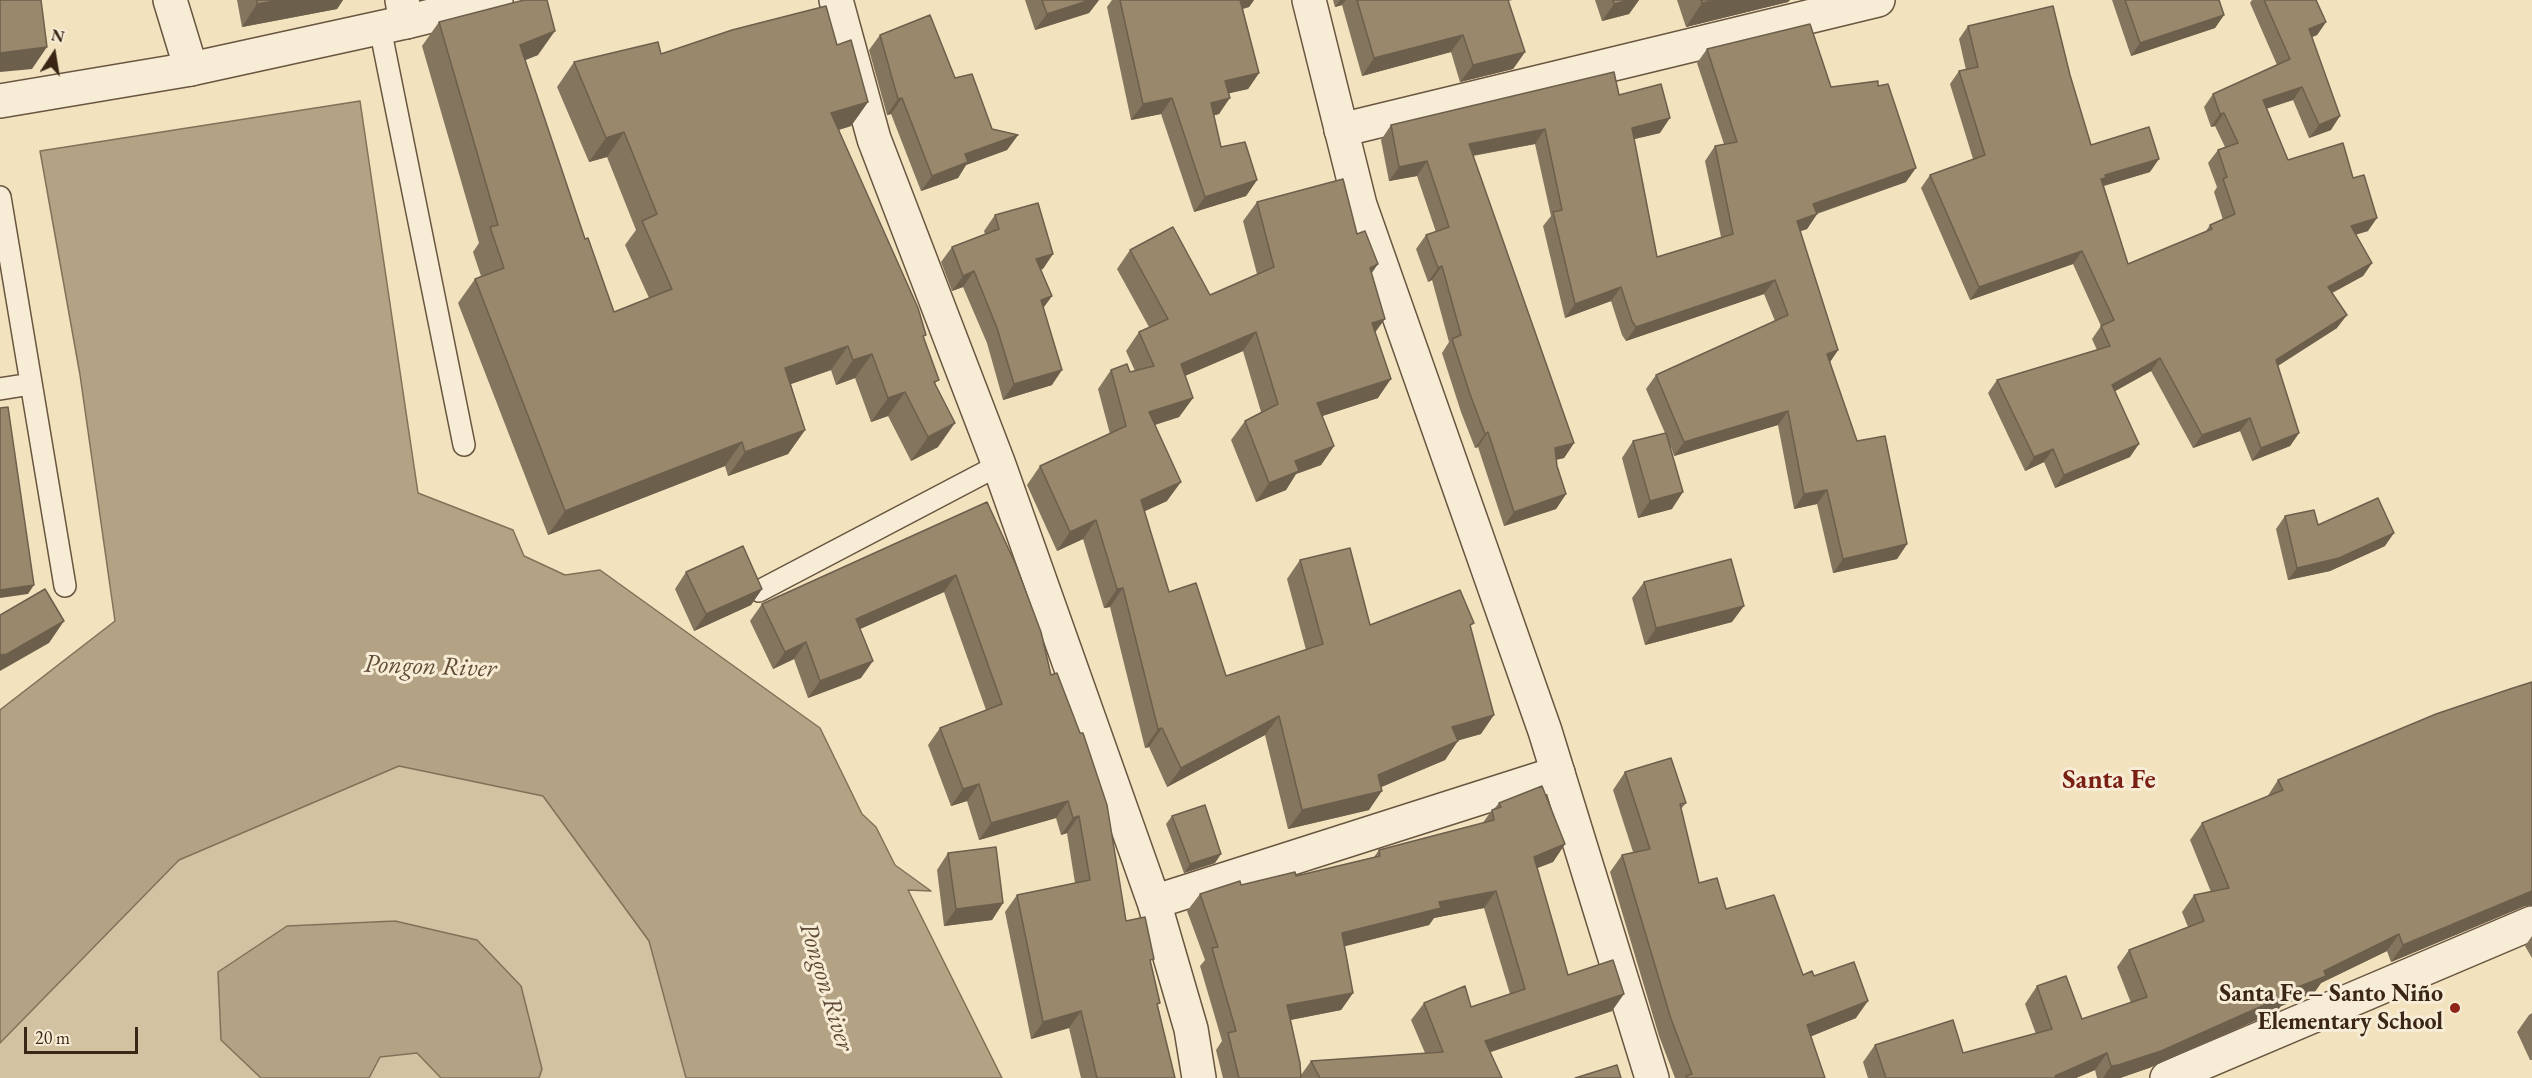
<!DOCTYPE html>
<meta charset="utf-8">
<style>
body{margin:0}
#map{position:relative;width:2532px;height:1078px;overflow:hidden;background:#f2e2be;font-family:"EB Garamond",serif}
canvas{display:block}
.north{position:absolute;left:24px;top:24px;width:60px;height:60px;-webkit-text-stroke:4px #f7ecd5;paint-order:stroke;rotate:12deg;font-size:16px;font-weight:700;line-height:24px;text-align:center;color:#3b2616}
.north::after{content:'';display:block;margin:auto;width:21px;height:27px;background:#3b2616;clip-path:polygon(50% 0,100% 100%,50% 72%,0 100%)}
.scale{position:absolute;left:24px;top:1027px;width:114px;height:27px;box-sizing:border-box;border:3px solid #3b2616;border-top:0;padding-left:8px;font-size:18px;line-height:21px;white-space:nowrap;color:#3b2616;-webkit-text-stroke:4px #f7ecd5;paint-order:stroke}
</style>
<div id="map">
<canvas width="2532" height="1078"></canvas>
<div class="north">N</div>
<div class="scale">20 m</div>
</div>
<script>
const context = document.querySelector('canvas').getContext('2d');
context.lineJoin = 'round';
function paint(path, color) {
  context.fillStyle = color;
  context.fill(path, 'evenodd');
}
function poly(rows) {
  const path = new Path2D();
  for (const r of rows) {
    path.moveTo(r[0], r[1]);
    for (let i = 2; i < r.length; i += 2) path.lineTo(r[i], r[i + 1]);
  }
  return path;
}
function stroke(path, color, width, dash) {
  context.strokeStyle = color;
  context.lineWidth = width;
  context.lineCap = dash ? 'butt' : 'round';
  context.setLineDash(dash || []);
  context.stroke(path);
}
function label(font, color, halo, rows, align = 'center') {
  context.font = font + ' "EB Garamond",serif';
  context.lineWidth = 6;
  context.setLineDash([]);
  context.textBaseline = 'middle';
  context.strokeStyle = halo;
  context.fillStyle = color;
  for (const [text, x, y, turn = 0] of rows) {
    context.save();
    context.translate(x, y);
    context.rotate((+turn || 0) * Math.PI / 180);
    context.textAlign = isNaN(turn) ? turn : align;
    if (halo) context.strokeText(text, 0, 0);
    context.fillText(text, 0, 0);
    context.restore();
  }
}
const green = poly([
 [399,766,543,796,649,941,686,1078,0,1078,0,1043,179,860]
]);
const water = poly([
 [360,101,418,493,513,530,524,556,565,575,600,570,820,728,862,814,876,827,895,865,931,891,908,890,1002,1078,686,1078,649,941,543,796,399,766,179,860,0,1043,0,710,115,621,80,375,40,151,360,101],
 [395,921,477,940,521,986,542,1069,539,1078,441,1078,417,1053,380,1057,369,1078,261,1078,221,1040,218,972,287,926,395,921]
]);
const service = poly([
 [380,28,464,445],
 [0,197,65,586],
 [0,389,31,384],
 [759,591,999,465]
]);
const minor = poly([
 [836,0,874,139,999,465,1154,902,1191,1029,1199,1078],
 [406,22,496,0],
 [0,101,191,69],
 [1341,130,1878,0],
 [1154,902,1558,773],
 [2167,1078,2532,923]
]);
const tertiary = poly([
 [170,0,191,69,406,22,402,0],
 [1309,0,1360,205,1545,731,1652,1078]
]);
const wall = poly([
 [237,0,343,0,337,9,242,27],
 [1025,0,1099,0,1089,13,1035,30],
 [1112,0,1254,0,1249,7,1243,9,1259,73,1248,89,1229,93,1219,114,1214,115,1221,147,1257,180,1246,196,1194,212,1161,114,1131,120,1107,7],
 [1333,0,1513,0,1508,1,1525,52,1513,69,1460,82,1451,52,1362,76,1342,5,1335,7],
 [1595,0,1639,0,1629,14,1602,21],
 [1677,0,1790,0,1788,2,1686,27],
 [2112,0,2219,0,2224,15,2215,28,2131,56],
 [2252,0,2316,0,2326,22,2317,35,2312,37,2331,130,2309,138,2293,100,2267,108,2288,160,2368,231,2356,234,2372,263,2363,276,2332,293,2337,328,2278,366,2299,433,2290,446,2252,461,2240,431,2193,448,2151,371,2115,391,2130,457,2055,488,2044,462,2025,471,1988,393,1997,380,2097,350,2092,339,2101,326,2073,264,1970,300,1921,188,1930,175,1973,159,1950,84,1959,71,1966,70,1959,39,1968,26,2070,75,2091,145,2150,172,2104,186,2128,264,2206,231,2210,225,2223,220,2214,192,2217,187,2208,163,2218,150,2225,147,2215,126,2211,127,2204,107,2213,94,2277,65,2250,3],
 [439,22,538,55,525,60,585,239,614,312,649,298,625,245,636,230,607,157,589,162,557,87,574,62,661,54,837,45,868,102,851,126,839,130,924,338,936,385,938,447,911,461,888,416,871,422,855,378,836,385,831,370,791,384,805,430,788,454,728,476,725,466,548,535,458,303,475,279,481,276,473,252,479,243,422,46],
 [880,35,955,78,992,129,1018,135,1007,150,966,165,958,178,921,191,891,114,887,115,869,50],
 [1707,49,1831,87,1878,86,1906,182,1817,214,1807,229,1800,231,1838,350,1830,362,1857,441,1907,544,1897,559,1833,573,1817,504,1794,509,1778,425,1674,456,1671,447,1672,509,1638,518,1622,458,1633,441,1665,433,1646,389,1656,375,1775,321,1764,294,1626,341,1622,335,1611,301,1565,318,1543,226,1551,216,1535,144,1473,156,1574,443,1564,458,1556,460,1557,466,1566,494,1556,509,1504,526,1478,447,1475,448,1461,412,1442,353,1449,342,1432,280,1428,282,1416,249,1426,235,1436,232,1417,176,1389,181,1381,140,1391,125,1619,95,1660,133,1634,139,1657,257,1721,237,1705,161,1715,146,1724,144,1697,63],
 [1257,202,1357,234,1371,274,1375,332,1378,398,1322,416,1334,446,1321,465,1296,474,1286,490,1256,502,1231,440,1245,421,1261,412,1243,351,1185,376,1193,398,1179,417,1155,425,1167,501,1144,511,1169,592,1226,676,1306,650,1287,579,1300,560,1370,625,1471,628,1481,734,1458,740,1445,760,1381,787,1369,810,1288,829,1265,735,1167,787,1149,747,1145,748,1110,607,1104,608,1083,539,1057,551,1027,485,1040,466,1110,434,1098,389,1111,370,1130,372,1135,371,1126,351,1139,332,1149,327,1117,269,1130,250,1210,295,1257,274,1243,221],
 [995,215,1043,269,1041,269,1052,296,1043,308,1052,385,1003,400,987,343,963,287,952,291,941,262,952,247,985,234,984,231],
 [987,502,1051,675,1126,921,1151,963,1158,1006,1175,1078,1081,1078,1069,1028,1031,1039,1005,912,1017,895,1075,883,1067,833,1061,835,1056,818,979,840,967,801,951,806,928,745,940,728,986,710,944,592,860,629,861,678,808,698,794,659,773,669,750,621,762,604],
 [2285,516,2318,525,2385,546,2330,571,2288,580,2276,529],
 [686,572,762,589,751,605,694,631,675,589],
 [1644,582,1732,622,1645,645,1632,598],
 [2532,682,2532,905,2525,906,2391,962,2387,951,2321,983,2314,993,2281,1006,2277,1011,2149,1068,2120,1078,2097,1078,2095,1070,2076,1078,1868,1078,1863,1062,1875,1045,1963,1053,2036,1034,2025,1004,2037,986,2082,1019,2131,1003,2117,967,2129,950,2188,927,2182,912,2194,895,2211,892,2190,840,2202,823,2267,797,2278,780],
 [1625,772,1686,803,1681,809,1699,883,1726,909,1803,975,1814,976,1856,1018,1811,1036,1825,1078,1675,1078,1659,1036,1610,872,1622,855,1633,852,1613,790],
 [1499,803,1565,844,1553,862,1537,868,1568,975,1612,1011,1490,1052,1502,1078,1223,1078,1216,1050,1222,1041,1200,966,1205,960,1187,911,1200,894,1241,885,1296,876,1374,857,1379,850,1482,824,1492,810,1494,809],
 [1484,908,1510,994,1471,1007,1424,1003,1411,1020,1425,1053,1311,1061,1301,1075,1290,1020,1341,1010,1353,993,1344,946,1429,925,1434,918],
 [1172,816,1215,863,1184,873,1166,824],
 [948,853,1003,903,992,920,944,926,937,870],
 [2532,936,2532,958,2525,946],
 [2532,1013,2532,1060,2530,1060,2517,1032,2529,1015]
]);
const shadedWall = poly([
 [280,0,343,0,337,9,242,27,257,4],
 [1090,0,1099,0,1089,13,1035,30,1047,14],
 [1237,0,1254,0,1249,7,1228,12],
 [1340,0,1346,0,1342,5,1335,7],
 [1629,0,1639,0,1629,14,1602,21,1614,4],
 [1717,0,1790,0,1788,2,1686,27,1702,3],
 [2224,15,2215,28,2131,56,2140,43],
 [2326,22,2317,35,2300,42,2309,29],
 [555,31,538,55,503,69,520,45],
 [1463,35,1451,52,1362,76,1374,58],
 [47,47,32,69,0,72,0,53],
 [1525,52,1513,69,1460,82,1473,65],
 [1259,73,1248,89,1213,97,1225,81],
 [2302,87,2293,100,2254,113,2263,100],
 [902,98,891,114,887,115,898,99],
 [1172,98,1161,114,1131,120,1143,104],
 [1230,98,1219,114,1200,119,1211,103],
 [868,102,851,126,814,137,831,113],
 [2224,113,2215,126,2211,127,2220,114],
 [2340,116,2331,130,2309,138,2319,125],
 [1670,118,1660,133,1622,142,1632,128],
 [1545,129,1535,144,1459,158,1469,144],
 [624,132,607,157,589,162,606,138],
 [1018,135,1007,150,966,165,958,178,921,191,932,176,965,154],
 [2159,159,2150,172,2099,187,2092,192,2105,175],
 [1427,161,1417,176,1389,181,1399,167],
 [1916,168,1906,182,1803,218,1813,204],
 [1257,180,1246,196,1194,212,1205,197],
 [1817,214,1807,229,1787,236,1797,221],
 [2377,218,2368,231,2342,239,2351,226],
 [2082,251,2073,264,1970,300,1979,287],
 [1053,254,1043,269,1026,274,1036,259],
 [2372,263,2363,276,2319,300,2328,287],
 [1378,264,1365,283,1370,268],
 [1442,266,1432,280,1428,282,1438,268],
 [974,271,963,287,952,291,963,276],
 [1775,280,1764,294,1626,341,1636,327],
 [1621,287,1611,301,1565,318,1575,304],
 [1052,296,1041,311,1041,300],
 [2347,315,2337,328,2266,373,2276,360],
 [1385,319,1371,338,1372,323],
 [1256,332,1243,351,1168,383,1181,364],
 [848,346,831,370,768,392,785,368],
 [1838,350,1828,365,1827,354],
 [872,354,855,378,836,385,853,360],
 [2160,358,2151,371,2103,398,2112,385],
 [1062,370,1052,385,1003,400,1014,384],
 [1391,379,1378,398,1304,422,1317,403],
 [905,392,888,416,871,422,888,398],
 [1193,398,1179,417,1135,431,1149,412],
 [1788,411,1778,425,1674,456,1684,442],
 [2250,418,2240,431,2193,448,2202,435],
 [955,423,938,447,911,461,928,437],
 [805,430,788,454,728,476,745,452],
 [1488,432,1478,447,1475,448,1485,434],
 [2299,433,2290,446,2252,461,2261,448],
 [742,442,725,466,548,535,565,511],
 [1574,443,1564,458,1545,462,1555,448],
 [2139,444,2130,457,2055,488,2064,475],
 [1334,446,1321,465,1296,474,1286,490,1256,502,1269,483,1295,461],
 [2053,449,2044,462,2025,471,2034,457],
 [1181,482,1167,501,1128,519,1141,500],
 [1827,490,1817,504,1794,509,1804,494],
 [1683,492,1672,509,1638,518,1650,501],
 [1566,494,1556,509,1504,526,1514,512],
 [1096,520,1083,539,1057,551,1070,532],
 [2394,533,2385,546,2330,571,2288,580,2297,568],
 [1907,544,1897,559,1833,573,1843,559],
 [956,575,944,592,844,636,856,619],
 [34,585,28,594,0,598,0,590],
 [1123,588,1110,607,1104,608,1117,589],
 [762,589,751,605,694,631,706,614],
 [1744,606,1732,622,1645,645,1656,628],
 [64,621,49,643,0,671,0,655],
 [806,642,794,659,773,669,785,652],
 [873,661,861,678,808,698,820,681],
 [1494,715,1481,734,1439,746,1452,727],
 [1279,716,1265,735,1167,787,1181,768],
 [1162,728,1149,747,1145,748,1158,729],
 [1458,741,1445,760,1365,794,1378,775],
 [979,784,967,801,951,806,963,789],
 [1382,791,1369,810,1288,829,1302,810],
 [1068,801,1056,818,979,840,991,823],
 [1079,816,1067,833,1061,835,1073,818],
 [1565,844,1553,862,1522,874,1534,857],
 [1221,854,1215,863,1184,873,1190,864],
 [1496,891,1484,908,1434,918,1429,925,1330,950,1342,933,1439,902],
 [2532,891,2532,905,2525,906,2391,962,2403,945],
 [1003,903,992,920,944,926,956,909],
 [2399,934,2387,951,2321,983,2314,993,2281,1006,2277,1011,2149,1068,2120,1078,2103,1078,2111,1066,2288,991,2324,971],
 [1353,993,1341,1010,1275,1023,1287,1005],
 [1624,994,1612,1011,1473,1058,1485,1041],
 [1868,1001,1856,1018,1795,1043,1807,1025],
 [1081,1011,1069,1028,1031,1039,1043,1022],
 [2107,1053,2095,1070,2076,1078,2054,1078,2055,1076]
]);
const building = poly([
 [0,0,41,0,47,47,0,53,0,0],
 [257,0,280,0,257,4,257,0],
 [524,0,547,0,555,31,520,45,585,239,588,238,614,312,672,289,642,221,657,214,624,132,606,138,574,62,658,42,661,54,732,30,826,6,837,45,851,40,868,102,831,113,918,308,926,335,923,336,939,380,934,382,955,423,928,437,905,392,888,398,872,354,853,360,848,346,785,368,805,430,745,452,742,442,565,511,475,279,504,268,490,227,498,225,439,22,524,0],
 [1042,0,1090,0,1047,14,1042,0],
 [1120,0,1240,0,1259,73,1225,81,1230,98,1211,103,1221,147,1245,142,1257,180,1205,197,1172,98,1143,104,1120,0],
 [1357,0,1508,0,1525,52,1473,65,1463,35,1374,58,1357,0],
 [1613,0,1629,0,1614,4,1613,0],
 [1701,0,1717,0,1702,3,1701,0],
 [2125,0,2219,0,2224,15,2140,43,2125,0],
 [2264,0,2316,0,2326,22,2309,29,2340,116,2319,125,2302,87,2263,100,2288,160,2343,143,2353,178,2364,175,2377,218,2351,226,2372,263,2328,287,2347,315,2276,360,2299,433,2261,448,2250,418,2202,435,2160,358,2112,385,2139,444,2064,475,2053,449,2034,457,1997,380,2110,346,2101,326,2114,320,2082,251,1979,287,1930,175,1985,155,1959,71,1978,67,1968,26,2053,6,2070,75,2091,145,2149,127,2159,159,2105,175,2106,178,2101,179,2128,264,2212,229,2210,225,2235,214,2223,179,2227,177,2218,150,2238,143,2224,113,2220,114,2213,94,2290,59,2264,0],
 [930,15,955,78,972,74,992,129,1018,135,965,154,968,162,932,176,902,98,898,99,880,35,930,15],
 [1810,24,1831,87,1878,81,1878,86,1888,84,1916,168,1813,204,1817,214,1797,221,1838,350,1827,354,1857,441,1885,436,1907,544,1843,559,1827,490,1804,494,1788,411,1684,442,1656,375,1788,315,1775,280,1636,327,1632,321,1621,287,1575,304,1553,212,1562,210,1545,129,1469,144,1574,443,1555,448,1557,466,1566,494,1514,512,1488,432,1485,434,1471,397,1452,339,1461,335,1442,266,1438,268,1426,235,1449,227,1427,161,1399,167,1391,125,1614,72,1619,95,1661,84,1670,118,1632,128,1657,257,1733,234,1715,146,1737,142,1707,49,1810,24],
 [1343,179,1357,234,1365,231,1378,264,1370,268,1385,319,1372,323,1391,379,1317,403,1334,446,1295,461,1299,471,1269,483,1245,421,1278,404,1256,332,1181,364,1193,398,1149,412,1181,482,1141,500,1169,592,1196,583,1226,676,1323,644,1300,560,1350,548,1370,625,1460,590,1474,623,1470,625,1494,715,1452,727,1458,741,1378,775,1382,791,1302,810,1279,716,1181,768,1162,728,1158,729,1123,588,1117,589,1096,520,1070,532,1040,466,1126,426,1111,370,1127,364,1130,372,1154,366,1139,332,1168,319,1130,250,1173,227,1210,295,1274,267,1257,202,1343,179],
 [1038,203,1053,254,1036,259,1052,296,1041,300,1062,370,1014,384,997,328,974,271,963,276,952,247,999,229,995,215,1038,203],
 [8,407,34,585,0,590,0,408,8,407],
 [1666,433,1683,492,1650,501,1633,441,1666,433],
 [2378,498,2394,533,2339,558,2297,568,2285,516,2314,510,2318,525,2378,498],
 [987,502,1016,565,1041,632,1051,675,1057,673,1080,733,1083,733,1107,805,1126,921,1145,917,1154,959,1150,960,1160,1003,1157,1004,1175,1078,1097,1078,1081,1011,1043,1022,1017,895,1090,880,1079,816,1073,818,1068,801,991,823,979,784,963,789,940,728,1002,704,956,575,856,619,873,661,820,681,806,642,785,652,762,604,987,502],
 [743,546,762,589,706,614,686,572,743,546],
 [1731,559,1744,606,1656,628,1644,582,1731,559],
 [45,589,64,621,7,654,0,655,0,615,45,589],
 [2532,682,2532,891,2403,945,2399,934,2324,971,2326,976,2288,991,2289,994,2161,1051,2118,1065,2111,1066,2107,1053,2055,1076,2056,1078,1886,1078,1875,1045,1953,1020,1963,1053,2052,1029,2037,986,2066,976,2082,1019,2147,997,2129,950,2204,921,2194,895,2229,888,2202,823,2283,790,2278,780,2436,714,2510,689,2532,682],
 [1671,758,1686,803,1680,804,1699,883,1717,878,1726,909,1774,895,1803,975,1812,971,1814,976,1854,962,1868,1001,1807,1025,1825,1078,1687,1078,1686,1076,1692,1074,1671,1019,1622,855,1650,849,1625,772,1671,758],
 [1542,786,1565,844,1534,857,1568,975,1613,960,1624,994,1485,1041,1502,1078,1320,1078,1311,1061,1443,1052,1424,1003,1465,986,1471,1007,1525,989,1496,891,1439,902,1441,908,1342,933,1353,993,1287,1005,1300,1063,1301,1078,1239,1078,1228,1033,1236,1031,1212,948,1218,947,1200,894,1240,881,1241,885,1295,872,1296,876,1380,856,1379,850,1494,820,1492,810,1501,807,1499,803,1542,786],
 [1205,805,1221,854,1190,864,1172,816,1205,805],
 [996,847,1003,903,956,909,948,853,996,847],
 [1617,1065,1621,1078,1575,1078,1617,1065]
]);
const markers = [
 [2455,1008,6,"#8f2418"]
];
const poiNames = [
 ["Santa Fe – Santo Niño",2443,994],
 ["Elementary School",2443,1022]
];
const waterNames = [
 ["Pongon River",430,667,2],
 ["Pongon River",826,987,73]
];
const quarterNames = [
 ["Santa Fe",2109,781]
];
paint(green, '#d3c2a1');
paint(water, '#b4a285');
stroke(water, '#847059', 1.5);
stroke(service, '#695540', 24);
stroke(minor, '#695540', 36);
stroke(tertiary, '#695540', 36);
stroke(service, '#f7ecd5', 21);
stroke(minor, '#f7ecd5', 33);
stroke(tertiary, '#f7ecd5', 33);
paint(wall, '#84755e');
paint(shadedWall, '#6c5f4c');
paint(building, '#9a886d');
stroke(building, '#6c5f4c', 1.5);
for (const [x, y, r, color] of markers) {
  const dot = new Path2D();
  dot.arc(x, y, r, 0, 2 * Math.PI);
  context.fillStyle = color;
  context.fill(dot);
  stroke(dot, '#f7ecd5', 2);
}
label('bold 24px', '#3b2616', '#f7ecd5', poiNames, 'right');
label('italic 26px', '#5f4b37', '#f7ecd5', waterNames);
label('bold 27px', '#7a1f14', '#f7ecd5', quarterNames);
</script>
